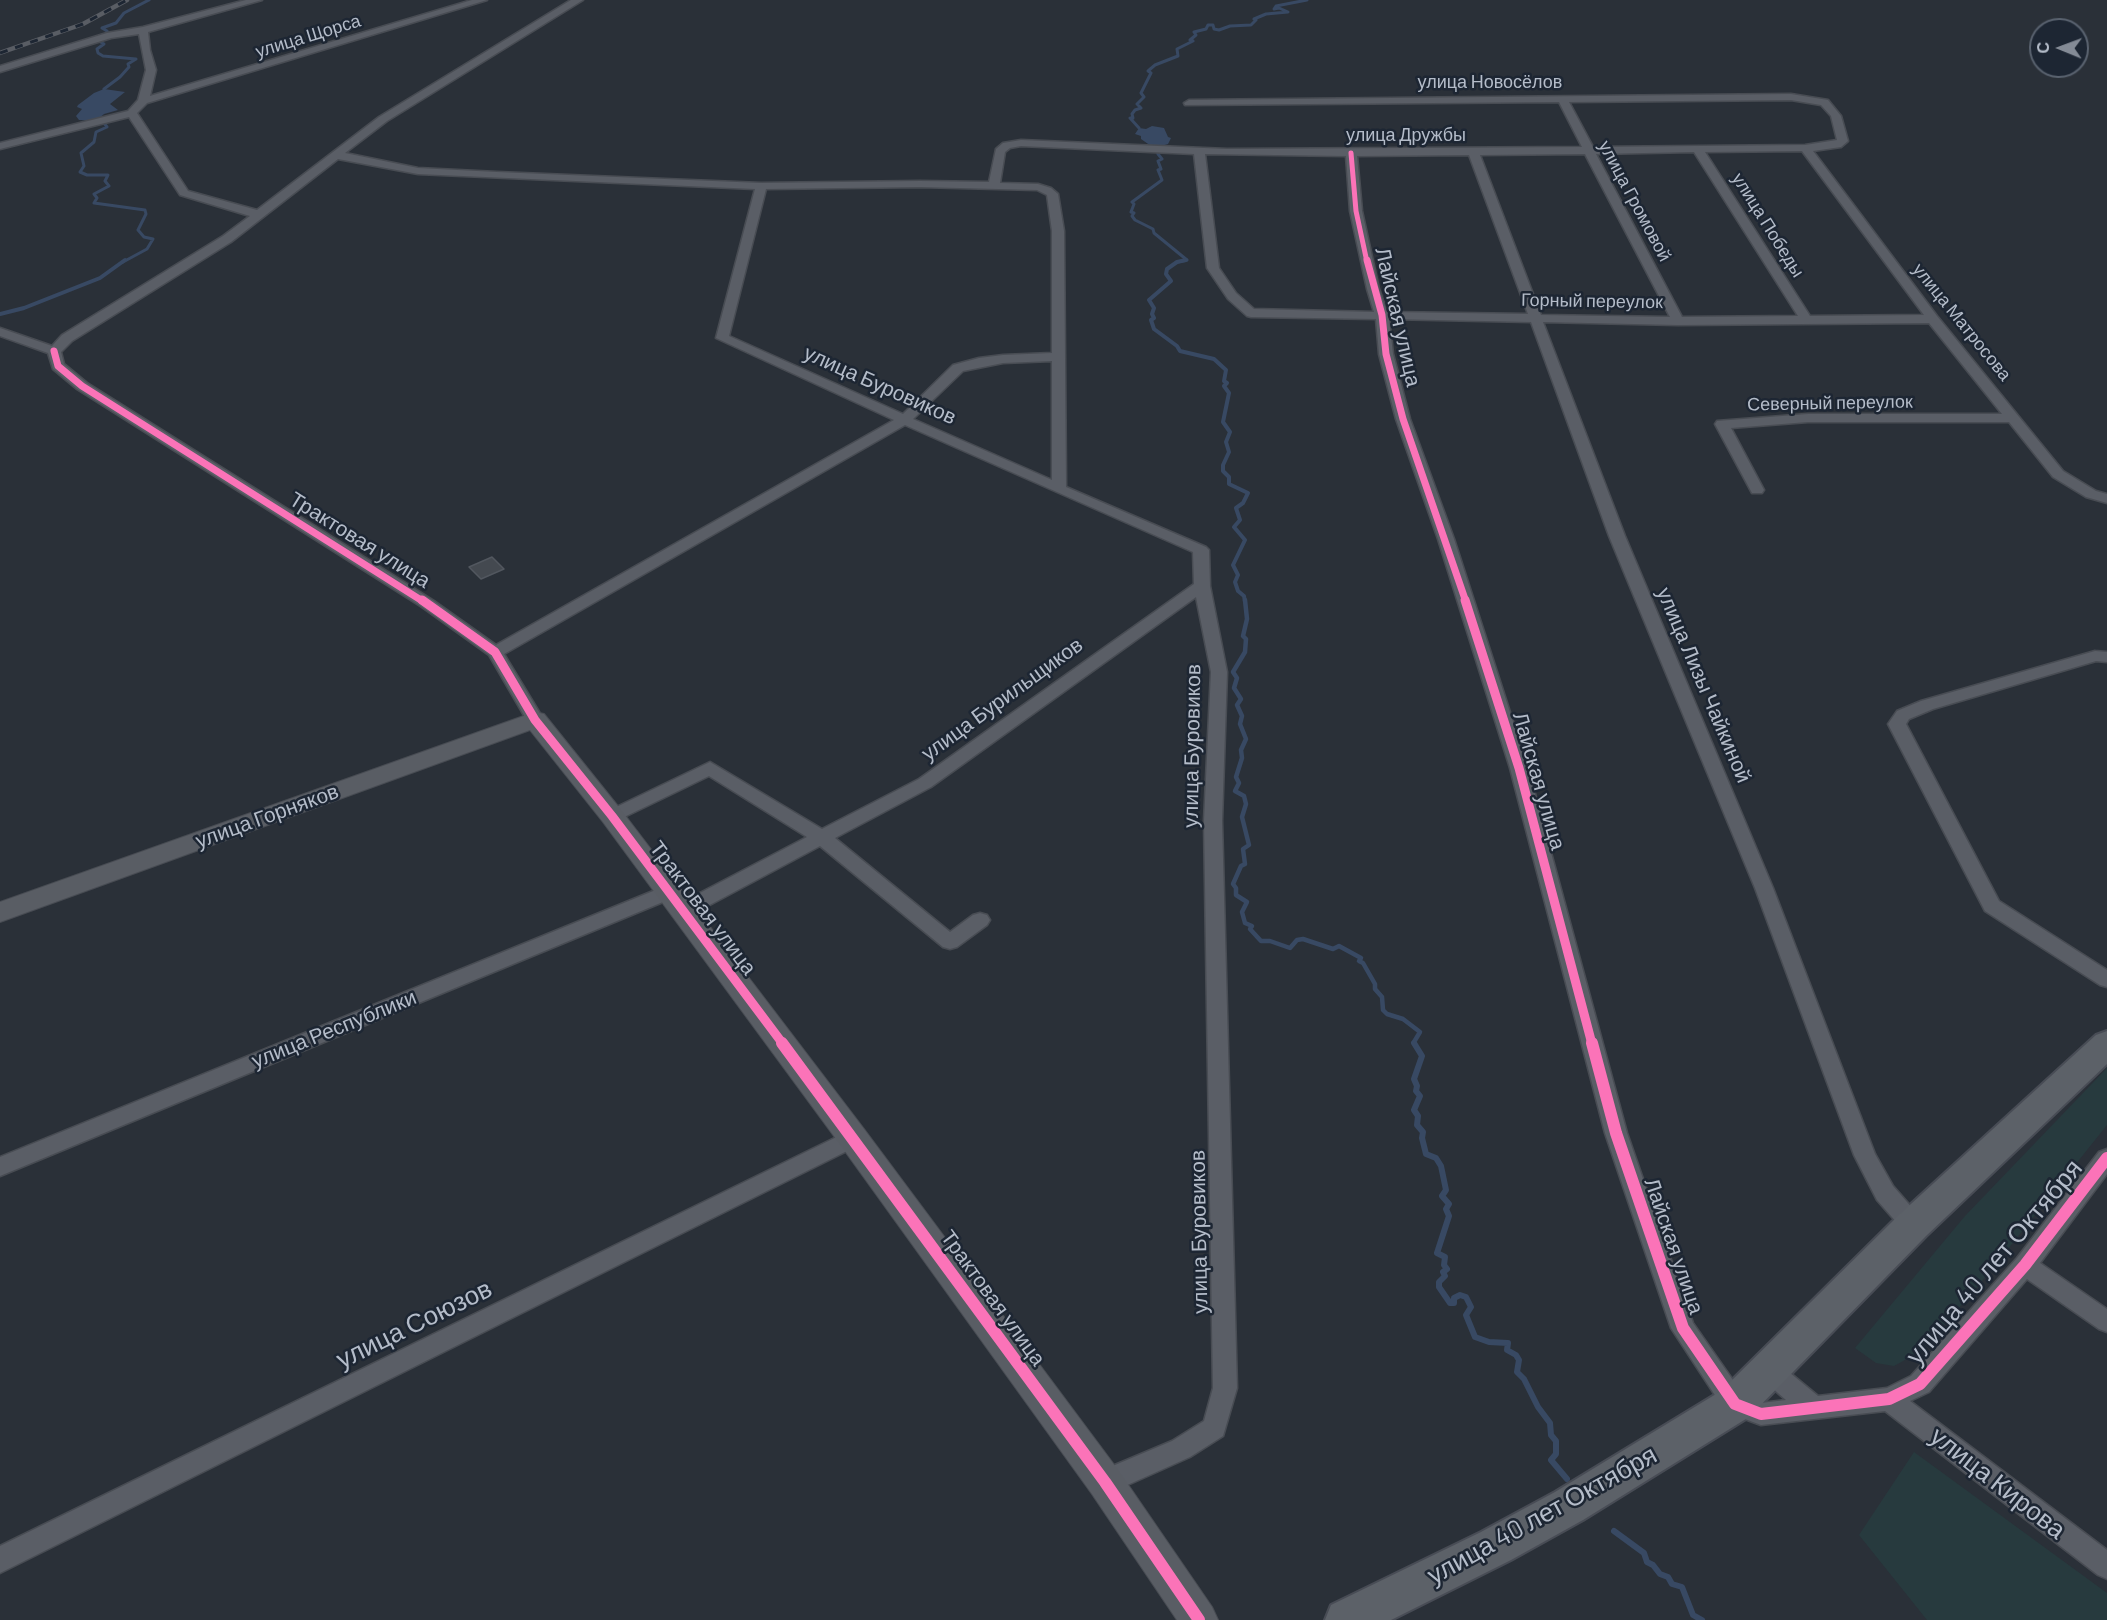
<!DOCTYPE html>
<meta charset="utf-8">
<style>
body{margin:0}
#map{position:relative;width:2107px;height:1620px;overflow:hidden;background:#2a3038;font-family:Barlow,sans-serif}
canvas{display:block}
.north{position:absolute;left:2029px;top:18px;width:60px;height:60px;box-sizing:border-box;background:#1d2633;border:2px solid #59626f;border-radius:50%;rotate:271deg;font-size:16px;font-weight:700;line-height:24px;text-align:center;color:#b4bcc9}
.north::after{content:'';display:block;margin:auto;width:21px;height:27px;background:#848b96;clip-path:polygon(50% 0,100% 100%,50% 72%,0 100%)}
</style>
<div id="map">
<canvas width="2107" height="1620"></canvas>
<div class="north">С</div>
</div>
<script>
const context = document.querySelector('canvas').getContext('2d');
context.lineJoin = 'round';
function paint(path, color) {
  context.fillStyle = color;
  context.fill(path, 'evenodd');
}
function poly(rows) {
  const path = new Path2D();
  for (const r of rows) {
    path.moveTo(r[0], r[1]);
    for (let i = 2; i < r.length; i += 2) path.lineTo(r[i], r[i + 1]);
  }
  return path;
}
function stroke(path, color, width, dash) {
  context.strokeStyle = color;
  context.lineWidth = width;
  context.lineCap = dash ? 'butt' : 'round';
  context.setLineDash(dash || []);
  context.stroke(path);
}
function label(font, color, halo, rows, align = 'center') {
  context.font = font + ' Barlow,sans-serif';
  context.lineWidth = 5;
  context.setLineDash([]);
  context.textBaseline = 'middle';
  context.strokeStyle = halo;
  context.fillStyle = color;
  for (const [text, x, y, turn = 0] of rows) {
    context.save();
    context.translate(x, y);
    context.rotate((+turn || 0) * Math.PI / 180);
    context.textAlign = isNaN(turn) ? turn : align;
    if (halo) context.strokeText(text, 0, 0);
    context.fillText(text, 0, 0);
    context.restore();
  }
}
const green = poly([
 [2107,1068,2107,1125,1988,1274,1923,1350,1894,1366,1876,1363,1855,1348,1965,1216],
 [1914,1452,2107,1593,2107,1620,1927,1620,1859,1535]
]);
const water = poly([
 [104,89,125,92,110,104,118,110,104,114,96,121,79,120,76,116,82,109,77,107,78,105,94,93],
 [1152,126,1164,128,1168,137,1171,138,1168,144,1158,147,1151,146,1141,139,1141,136,1135,134,1139,128,1146,129]
]);
const streamFar3 = poly([
 [107,31,102,28,116,23,124,13,149,0],
 [104,89,120,77,129,67,128,64,136,59,103,56,98,53,97,49,104,44,94,38,109,33],
 [101,119,107,127,96,132,94,142,81,153,84,166,80,172,87,175,108,175,105,181,109,186,94,194,97,198,94,203,145,210,146,214,138,230,144,237,153,239,147,249,123,262],
 [1139,128,1130,118,1133,118,1132,114,1135,110,1141,108,1137,104,1144,97,1141,93,1151,73,1148,71,1155,65,1178,56,1177,49,1193,41,1190,40,1196,35,1194,32,1206,29,1208,25,1213,25,1214,29,1219,30,1230,26,1251,25,1256,20,1254,19,1266,14,1288,12,1279,8,1274,9,1276,6,1307,0],
 [1157,152,1160,152,1158,154,1162,159,1158,161,1161,169,1158,170,1162,180,1132,202,1134,204,1131,212,1134,213,1132,216,1135,220,1153,229,1154,233,1187,260,1178,262]
]);
const streamFar2 = poly([
 [1186,260,1177,262,1167,269,1166,274,1171,281,1149,300,1154,308,1152,314,1154,318,1151,320,1154,329,1177,346,1180,351,1214,359,1226,370,1224,381,1227,383,1224,386,1229,393,1223,422,1230,432,1226,442,1229,452,1223,465,1223,471,1229,477,1229,484,1248,493,1243,503,1236,508,1240,520,1234,527,1245,540,1233,565,1238,575,1235,582,1238,591,1244,596,1245,602],
 [0,314,24,308,100,278,125,260]
]);
const streamFar1 = poly([
 [1245,600,1247,619,1243,636,1246,639,1245,652,1233,672,1237,678,1234,688,1241,699,1237,705,1242,716,1240,724,1246,739,1241,750,1242,758,1236,777,1239,783,1235,791,1244,796,1246,804,1242,817,1249,845,1243,849,1245,864,1241,866,1233,884,1236,888,1236,895,1247,902,1242,912,1245,923,1252,926,1250,929,1261,941,1270,941,1290,948,1297,940,1303,939,1333,949,1339,946,1361,958,1359,961,1363,963,1375,984,1375,989,1382,997,1383,1010,1387,1014,1403,1019,1420,1032,1414,1042,1415,1044]
]);
const stream = poly([
 [1414,1043,1422,1056,1414,1079,1417,1086,1416,1091,1420,1096,1414,1110,1418,1116,1417,1125,1423,1132,1422,1138,1426,1154,1436,1158,1441,1166,1446,1190,1442,1196,1449,1204,1446,1209,1449,1216,1437,1253,1445,1257,1444,1265,1447,1269,1443,1272,1445,1276,1439,1282,1439,1287,1450,1303,1454,1303,1454,1298,1460,1295,1466,1297,1471,1307,1466,1315,1475,1337,1489,1342,1508,1343,1507,1350,1516,1355,1519,1360,1517,1372,1524,1379,1538,1407,1550,1423,1551,1435,1556,1441,1556,1454,1551,1460,1567,1479],
 [1614,1531,1644,1553,1647,1562,1653,1565,1660,1574,1668,1577,1672,1584,1682,1587,1693,1615,1702,1620]
]);
const building = poly([
 [492,557,504,569,481,579,469,567,492,557]
]);
const street = poly([
 [246,0,262,0,148,32,150,50,156,70,150,96,472,0,487,0,147,103,137,113,188,191,257,210,379,117,571,0,583,0,387,121,345,153,418,168,497,172,761,183,920,181,989,182,996,149,1003,143,1021,140,1227,149,1582,147,1559,102,1185,105,1184,103,1189,100,1791,94,1828,100,1841,116,1848,141,1841,147,1813,151,1937,316,2063,471,2096,491,2107,494,2107,503,2086,497,2053,477,2009,422,1808,422,1731,428,1764,490,1762,493,1752,493,1715,424,1717,421,1808,414,2002,414,1929,323,1678,325,1543,322,1625,536,1773,888,1875,1154,1893,1186,1921,1218,1924,1225,1921,1232,1913,1235,1905,1232,1877,1200,1854,1155,1755,888,1609,536,1531,322,1389,319,1393,354,1410,419,1454,539,1528,768,1627,1133,1693,1323,1744,1396,1761,1403,1786,1400,1762,1379,1758,1371,1762,1363,1770,1360,1778,1363,1818,1396,1887,1388,1911,1376,2017,1258,2099,1152,2107,1149,2107,1174,2040,1263,2107,1309,2107,1332,2099,1329,2027,1279,1929,1392,1910,1401,2107,1550,2107,1579,2098,1575,1885,1411,1761,1425,1726,1412,1671,1328,1605,1133,1510,768,1438,539,1396,419,1379,354,1376,319,1251,317,1247,316,1228,299,1207,268,1194,154,1021,146,1010,148,1005,152,1000,183,1038,184,1051,188,1058,194,1064,231,1066,487,1206,547,1209,550,1210,586,1227,672,1222,821,1237,1388,1223,1436,1190,1457,1114,1491,1105,1494,1096,1491,1092,1482,1096,1473,1172,1441,1204,1421,1213,1388,1204,821,1211,672,1196,597,931,787,835,838,950,932,973,915,980,913,987,915,990,920,987,925,957,947,950,949,943,947,820,846,689,916,682,918,675,916,672,911,675,906,807,837,709,776,618,820,612,822,606,820,603,816,606,812,710,762,822,829,919,779,1194,584,1193,552,905,425,504,654,544,720,541,724,529,724,489,655,422,607,77,389,53,369,48,353,0,336,0,328,52,346,62,335,223,236,250,216,180,195,129,117,0,149,0,143,128,111,138,100,146,70,139,34,111,38,0,72,0,66,107,33,143,27,246,0],
 [1791,100,1821,105,1831,116,1837,140,1805,145,1593,147,1569,102,1791,100],
 [1802,151,1924,315,1810,316,1705,152,1802,151],
 [1694,152,1798,316,1682,317,1596,154,1694,152],
 [1205,154,1346,156,1350,211,1367,289,1374,312,1254,309,1236,293,1219,268,1205,154],
 [1585,154,1670,317,1541,315,1480,155,1585,154],
 [1469,155,1528,314,1387,312,1379,289,1362,211,1357,156,1469,155],
 [338,159,418,174,755,189,716,338,894,420,496,645,434,601,87,383,64,364,61,352,72,341,231,242,338,159],
 [920,187,1037,190,1047,195,1052,231,1052,353,1003,355,979,358,953,365,903,414,729,336,766,189,920,187],
 [1052,361,1052,480,913,419,963,371,1003,363,1052,361],
 [2095,651,2107,652,2107,662,2096,661,1933,709,1909,719,1906,724,1999,901,2107,970,2107,987,2100,985,1985,911,1888,724,1897,711,1921,701,2095,651],
 [668,885,675,887,677,892,675,897,0,1176,0,1157,668,885],
 [853,1129,861,1132,864,1138,861,1144,0,1573,0,1546,853,1129]
]);
const secondary = poly([
 [535,712,544,714,621,810,864,1129,1118,1470,1212,1607,1218,1620,1177,1620,1092,1494,842,1147,603,822,530,730,0,922,0,902,535,712]
]);
const primary = poly([
 [2107,1031,2107,1064,1926,1236,1749,1417,1583,1520,1511,1560,1391,1620,1325,1620,1331,1605,1481,1532,1555,1492,1721,1391,1900,1214,2096,1035,2107,1031]
]);
const rail = poly([
 [0,53,83,24,127,0]
]);
const cyclewayFar3 = poly([
 [1351,153,1356,211,1367,262]
]);
const cyclewayFar2 = poly([
 [1367,260,1382,315,1386,354,1403,419,1466,602],
 [54,351,58,366,82,386,424,602]
]);
const cyclewayFar1 = poly([
 [422,600,495,652,535,720,612,816,783,1044],
 [1465,600,1519,768,1592,1044]
]);
const cycleway = poly([
 [782,1043,1105,1482,1199,1620],
 [1592,1043,1616,1133,1683,1328,1735,1404,1761,1414,1889,1399,1920,1384,2025,1265,2107,1158]
]);
const farStreetnames = [
 ["улица Щорса",308,36,-17],
 ["улица Новосёлов",1490,82],
 ["улица Дружбы",1406,135],
 ["улица Громовой",1635,201,62],
 ["улица Победы",1768,225,58],
 ["Горный переулок",1592,301,1],
 ["улица Матросова",1962,322,51],
 ["Северный переулок",1830,403,-1]
];
const streetNames = [
 ["Лайская улица",1398,317,77],
 ["улица Буровиков",880,385,24],
 ["Трактовая улица",360,540,32],
 ["улица Лизы Чайкиной",1704,685,67],
 ["улица Бурильщиков",1002,699,-36],
 ["улица Буровиков",1192,746,-89],
 ["Лайская улица",1539,781,74],
 ["улица Горняков",267,816,-20],
 ["Трактовая улица",703,908,53],
 ["улица Республики",334,1029,-22],
 ["улица Буровиков",1199,1232,-91],
 ["Лайская улица",1674,1246,71],
 ["Трактовая улица",993,1298,54]
];
const nearStreetnames = [
 ["улица 40 лет Октября",1994,1262,-50],
 ["улица Союзов",414,1324,-26],
 ["улица Кирова",1998,1483,38],
 ["улица 40 лет Октября",1542,1515,-29]
];
paint(green, '#273a3e');
paint(water, '#384963');
stroke(streamFar3, '#384963', 3);
stroke(streamFar2, '#384963', 4);
stroke(streamFar1, '#384963', 4.5);
stroke(stream, '#384963', 6);
paint(building, '#444950');
stroke(building, '#52575f', 1.5);
stroke(street, '#484c53', 3);
stroke(secondary, '#484c53', 2);
stroke(primary, '#484c55', 4);
paint(street, '#5a5e66');
paint(secondary, '#595d64');
paint(primary, '#5c6168');
stroke(rail, '#595d64', 4.5);
stroke(rail, '#1d2633', 3, [8]);
stroke(cyclewayFar3, '#fb73b8', 5);
stroke(cyclewayFar2, '#fb73b8', 7);
stroke(cyclewayFar1, '#fb73b8', 9);
stroke(cycleway, '#fb73b8', 12);
label('18px', '#b4bcc9', '#1d2633', farStreetnames);
label('21px', '#b4bcc9', '#1d2633', streetNames);
label('26px', '#b4bcc9', '#1d2633', nearStreetnames);
</script>
